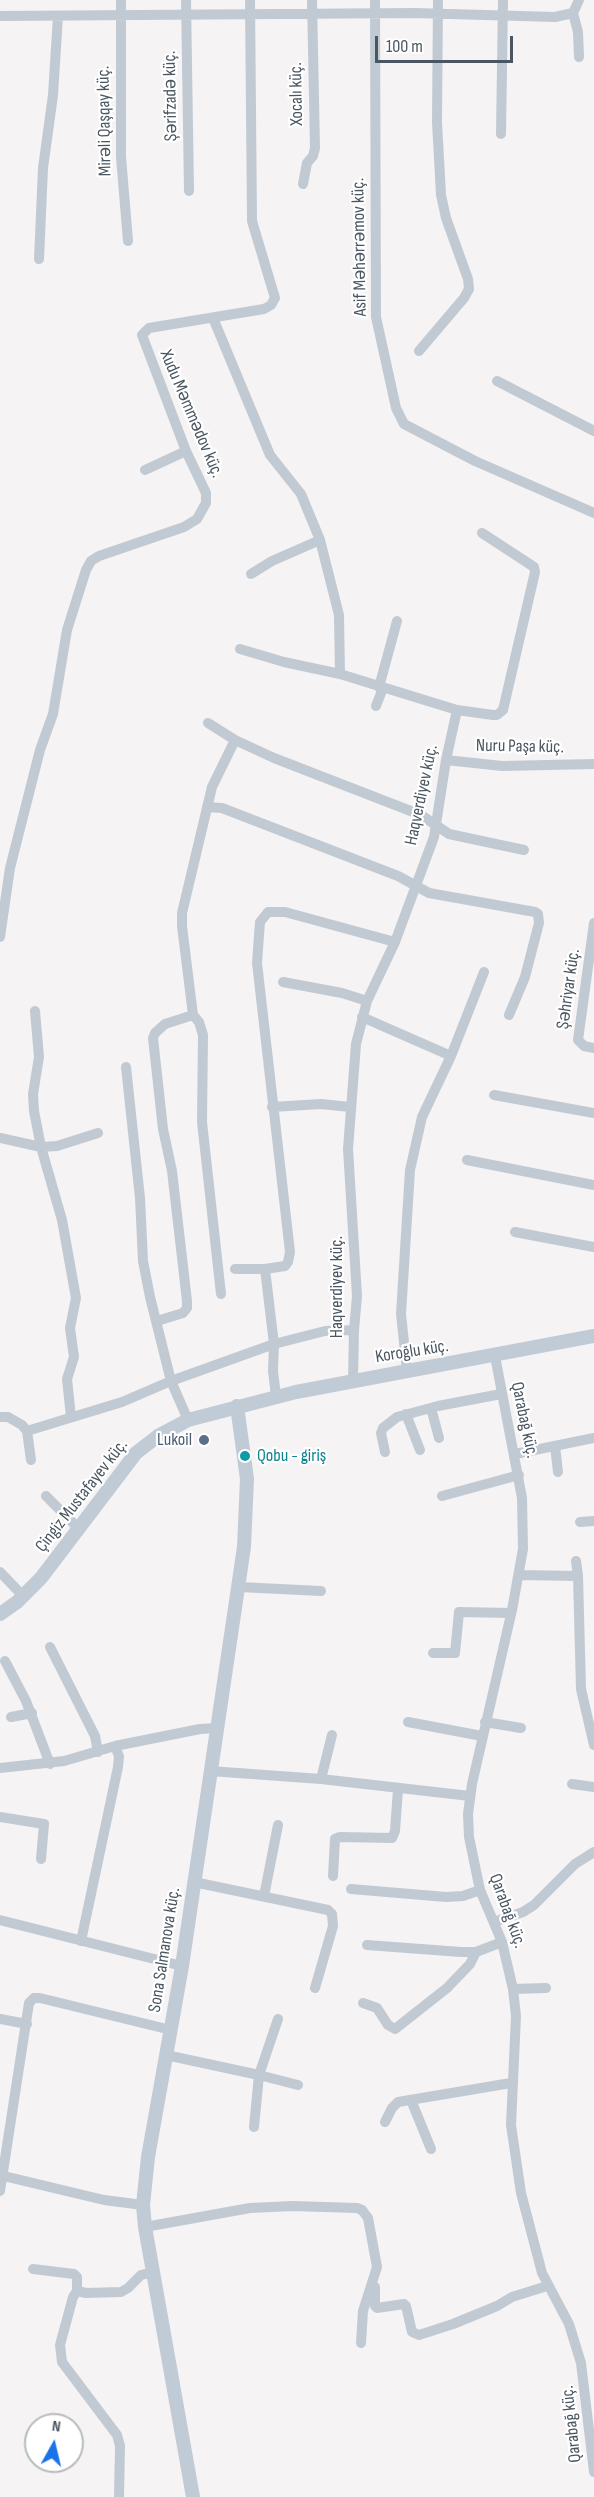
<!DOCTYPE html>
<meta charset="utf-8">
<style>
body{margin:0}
#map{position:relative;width:594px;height:2497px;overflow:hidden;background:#f5f3f3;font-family:"Sofia Sans Condensed",sans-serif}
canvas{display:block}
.north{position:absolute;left:24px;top:2413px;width:60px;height:60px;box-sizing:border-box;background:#fff;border:2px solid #b7bbc0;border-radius:50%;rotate:8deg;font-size:16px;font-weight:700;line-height:24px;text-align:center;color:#4a5661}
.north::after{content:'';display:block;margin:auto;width:21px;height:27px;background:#1a73e8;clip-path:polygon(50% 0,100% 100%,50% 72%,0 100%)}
.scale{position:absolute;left:375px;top:36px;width:138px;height:27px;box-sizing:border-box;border:3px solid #4a5661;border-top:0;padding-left:8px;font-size:18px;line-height:21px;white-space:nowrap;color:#4a5661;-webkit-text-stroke:4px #fff;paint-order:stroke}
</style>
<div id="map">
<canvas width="594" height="2497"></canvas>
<div class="north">N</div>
<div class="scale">100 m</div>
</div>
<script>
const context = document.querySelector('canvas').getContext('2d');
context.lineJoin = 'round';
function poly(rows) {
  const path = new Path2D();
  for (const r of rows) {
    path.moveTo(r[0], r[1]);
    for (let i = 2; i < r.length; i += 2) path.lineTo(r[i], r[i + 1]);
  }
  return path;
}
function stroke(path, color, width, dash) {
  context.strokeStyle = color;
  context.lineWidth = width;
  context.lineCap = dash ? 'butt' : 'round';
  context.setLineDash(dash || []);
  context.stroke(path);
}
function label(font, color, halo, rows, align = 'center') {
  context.font = font + ' "Sofia Sans Condensed",sans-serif';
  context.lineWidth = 4.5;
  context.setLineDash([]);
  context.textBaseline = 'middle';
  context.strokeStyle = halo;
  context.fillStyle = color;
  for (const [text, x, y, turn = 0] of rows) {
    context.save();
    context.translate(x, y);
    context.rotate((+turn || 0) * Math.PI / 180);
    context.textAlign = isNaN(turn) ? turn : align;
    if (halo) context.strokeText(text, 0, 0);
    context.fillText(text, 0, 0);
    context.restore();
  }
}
const street = poly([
 [121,0,121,157,128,241],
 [186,0,189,191],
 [375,0,376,317,396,408,404,424,475,461,594,513],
 [573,13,578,32,579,57],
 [0,16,415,13,555,17,573,13,579,0],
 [501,134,503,0],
 [303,184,307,163,313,156,315,148,312,0],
 [39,259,43,168,53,95,58,16],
 [213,318,270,455,301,494,320,540,339,615,340,674,457,710,446,760,434,837,395,942,367,1001,356,1044,348,1149,357,1296,354,1330,353,1380],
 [419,351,464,298,469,289,468,279,446,218,441,195,437,122,438,0],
 [497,381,594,431],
 [145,470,186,451],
 [251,574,272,561,320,540],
 [240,649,284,662,340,674],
 [379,687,397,621],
 [376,706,383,688],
 [457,710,493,715,497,715,503,710,535,572,534,567,482,533],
 [208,723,235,740,274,758,421,815,449,834,524,850],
 [446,760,502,766,594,764],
 [207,807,222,808,398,876,429,893,535,912,538,914,539,923,525,977,509,1015],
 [594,923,578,1040,584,1046,594,1048],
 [0,937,10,868,40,750,53,714,67,630,86,570,91,561,99,556,184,527,197,519,206,503,206,493,186,451,142,335,149,328,264,309,271,305,275,298,252,221,250,0],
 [283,982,342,993,367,1001],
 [35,1011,39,1057,33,1094,34,1111,41,1147,62,1220,76,1298,70,1328,74,1357,67,1379,71,1417],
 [193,1015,199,1022,203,1035,202,1122,221,1294],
 [362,1017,451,1056],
 [126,1067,140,1198,143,1261,150,1297,171,1381,188,1420],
 [494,1095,594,1113],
 [272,1107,321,1104,350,1107],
 [0,1138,41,1147,57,1146,98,1133],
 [467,1160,594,1185],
 [515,1232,594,1247],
 [235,1269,265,1269],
 [157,1321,183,1313,187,1308,187,1301,172,1171,163,1129,153,1038,155,1033,165,1024,193,1015,182,926,182,913,212,787,235,740],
 [495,1356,522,1498,523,1549,512,1610,472,1784,468,1814,469,1837,480,1890,502,1942,513,1989,516,2016,511,2125,521,2193,542,2273,569,2324,581,2363,594,2472],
 [407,1371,401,1314,410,1170,422,1117,451,1056,484,972],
 [276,1396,273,1371,274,1344,265,1269,285,1266,288,1262,290,1252,257,963,260,922,268,912,285,912,395,942],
 [431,1408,439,1438],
 [406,1414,420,1450],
 [0,1417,8,1417,22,1425,27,1431,122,1402,171,1381,274,1344,325,1331,354,1330],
 [27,1431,31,1460],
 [555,1446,558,1472],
 [385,1452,381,1433,383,1428,397,1417,438,1406,501,1394],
 [515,1454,594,1438],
 [46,1496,79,1529],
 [442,1496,519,1475],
 [580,1522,594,1521],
 [576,1561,578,1576],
 [0,1572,23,1596],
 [519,1575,578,1576,581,1689,594,1745],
 [239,1587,321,1591],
 [50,1647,95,1736,98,1752],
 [433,1653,455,1653,459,1612,511,1613],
 [5,1661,26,1701,50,1764],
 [11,1717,32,1713],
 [408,1722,482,1736],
 [485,1722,521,1728],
 [0,1768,64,1761,115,1746,200,1729,216,1728],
 [210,1771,321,1779,470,1796],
 [321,1779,332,1735],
 [572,1784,594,1787],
 [0,1817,44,1824,41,1859],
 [333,1876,335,1839,340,1837,392,1838,395,1831,398,1789],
 [194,1882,328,1910,332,1914,333,1926,315,1988],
 [351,1889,446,1897,463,1896,480,1890],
 [264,1896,278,1825],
 [0,1920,182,1966],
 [494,1922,523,1912,534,1905,575,1864,594,1852],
 [81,1941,118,1767,119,1756,115,1746],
 [367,1945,461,1952,476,1952,502,1942],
 [513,1989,546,1988],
 [363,2003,377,2008,388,2025,395,2029,447,1988,470,1964,476,1952],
 [0,2019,27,2024],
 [166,2055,259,2075,278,2019],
 [411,2100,431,2149],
 [385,2122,392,2108,398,2102,511,2083],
 [254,2127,259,2075,298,2085],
 [0,2175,104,2200,143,2205],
 [0,2191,29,2003,34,1998,40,1998,171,2030],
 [145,2227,250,2208,292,2206,357,2208,362,2210,368,2218,377,2267,363,2311,361,2343],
 [33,2269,74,2274,77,2277,77,2291],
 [372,2285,375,2287,375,2306,377,2308,404,2304,406,2306,412,2332,419,2335,453,2324,497,2306,512,2297,547,2286],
 [119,2497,120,2446,117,2435,62,2362,60,2345,73,2297,77,2291,86,2293,121,2292,128,2288,141,2275,153,2272]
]);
const secondary = poly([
 [0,1614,17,1602,41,1578,136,1453,158,1436,188,1420,296,1392,594,1336],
 [193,2497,145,2227,143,2205,148,2157,182,1966,244,1547,247,1479,237,1406]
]);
const markers = [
 [204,1440,6,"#5c6f8a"],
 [245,1456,6,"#0f9aa8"]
];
const streetNames = [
 ["Xocalı küç.",297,94,-91],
 ["Şərifzadə küç.",171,96,-91],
 ["Mirəli Qaşqay küç.",105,121,-91],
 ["Asif Məhərrəmov küç.",360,247,-91],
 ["Xudu Məmmədov küç.",191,414,67],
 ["Nuru Paşa küç.",520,747,1],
 ["Haqverdiyev küç.",422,795,-78],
 ["Şəhriyar küç.",569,989,-82],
 ["Haqverdiyev küç.",337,1287,-90],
 ["Koroğlu küç.",412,1352,-9],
 ["Qarabağ küç.",524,1420,78],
 ["Çingiz Mustafayev küç.",82,1496,-52],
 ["Qarabağ küç.",507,1911,70],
 ["Sona Salmanova küç.",165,1950,-81],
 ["Qarabağ küç.",572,2424,-96]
];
const serviceNames = [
 ["Lukoil",192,1440]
];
const cultureNames = [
 ["Qobu - giriş",257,1456]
];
stroke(street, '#c1cad2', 10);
stroke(secondary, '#c1cbd6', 14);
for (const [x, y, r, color] of markers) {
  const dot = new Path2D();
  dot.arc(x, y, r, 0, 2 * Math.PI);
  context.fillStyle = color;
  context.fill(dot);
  stroke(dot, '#fff', 2);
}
label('18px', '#4a5661', '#fff', streetNames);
label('18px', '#4e5e75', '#fff', serviceNames, 'right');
label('18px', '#0d838f', '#fff', cultureNames, 'left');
</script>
